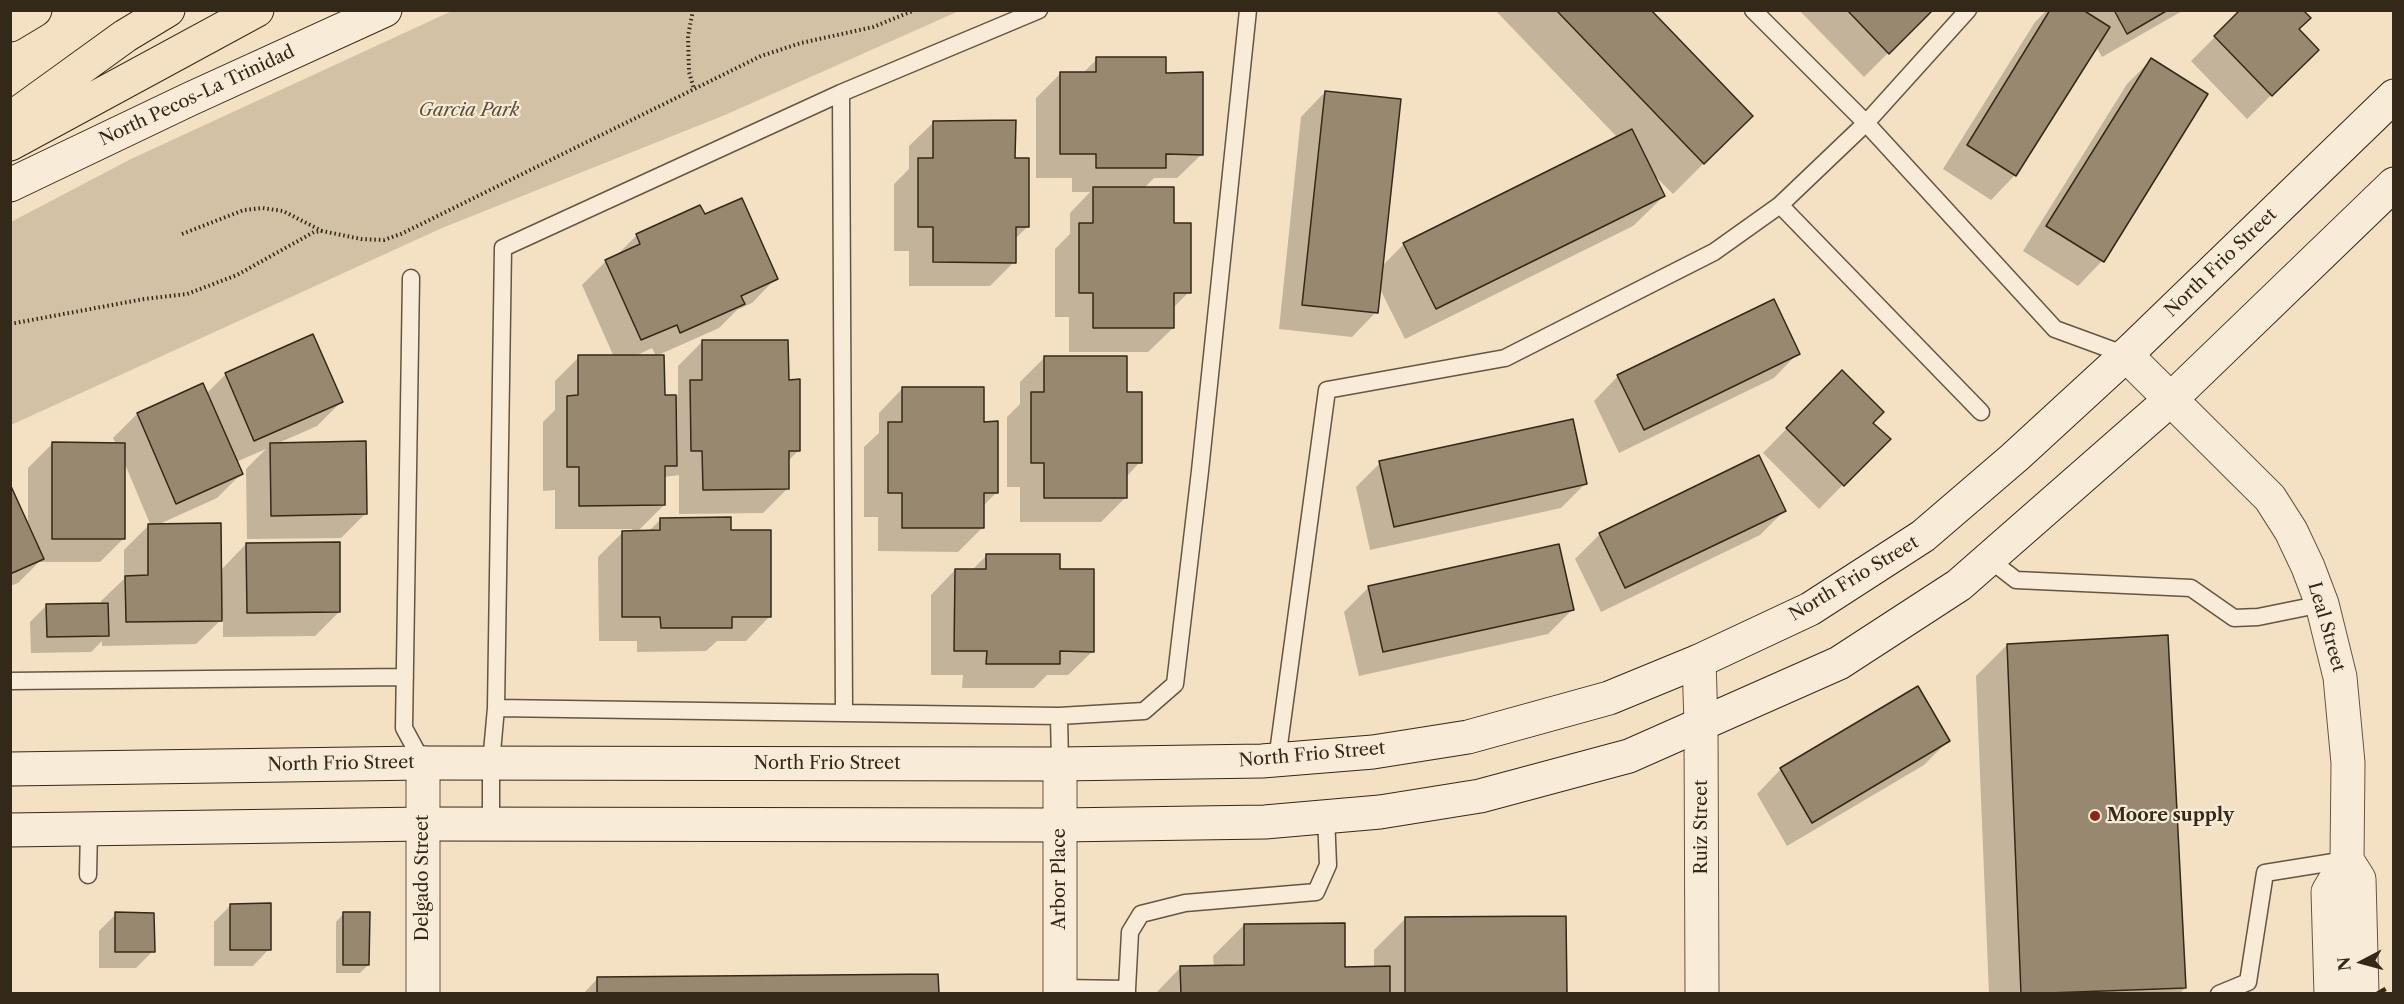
<!DOCTYPE html>
<style>
body{margin:0}
#map{position:relative;width:2404px;height:1004px;overflow:hidden;background:#f4e0c2;font-family:"Libre Caslon Text",serif}
canvas{display:block}
.frame{position:absolute;inset:0;border:12px solid #342818;pointer-events:none}
.north{position:absolute;left:2332px;top:932px;width:60px;height:60px;-webkit-text-stroke:4px #f8ebd7;paint-order:stroke;rotate:264deg;font-size:16px;font-weight:700;line-height:24px;text-align:center;color:#342818}
.north::after{content:'';display:block;margin:auto;width:21px;height:27px;background:#342818;clip-path:polygon(50% 0,100% 100%,50% 72%,0 100%)}
</style>
<div id="map">
<canvas width="2404" height="1004"></canvas>
<div class="frame"></div>
<div class="north">N</div>
</div>
<script>
const context = document.querySelector('canvas').getContext('2d');
context.lineJoin = 'round';
function paint(path, color) {
  context.fillStyle = color;
  context.fill(path, 'evenodd');
}
function poly(rows) {
  const path = new Path2D();
  for (const r of rows) {
    path.moveTo(r[0], r[1]);
    for (let i = 2; i < r.length; i += 2) path.lineTo(r[i], r[i + 1]);
  }
  return path;
}
function stroke(path, color, width, dash) {
  context.strokeStyle = color;
  context.lineWidth = width;
  context.lineCap = dash ? 'butt' : 'round';
  context.setLineDash(dash || []);
  context.stroke(path);
}
function label(font, color, halo, rows, align = 'center') {
  context.font = font + ' "Libre Caslon Text",serif';
  context.lineWidth = 4.5;
  context.setLineDash([]);
  context.textBaseline = 'middle';
  context.strokeStyle = halo;
  context.fillStyle = color;
  for (const [text, x, y, turn = 0] of rows) {
    context.save();
    context.translate(x, y);
    context.rotate((+turn || 0) * Math.PI / 180);
    context.textAlign = isNaN(turn) ? turn : align;
    if (halo) context.strokeText(text, 0, 0);
    context.fillText(text, 0, 0);
    context.restore();
  }
}
const green = poly([
 [454,10,959,11,725,115,442,228,11,425,11,222,131,159]
]);
const shadow = poly([
 [1495,10,1649,10,1720,147,1673,194,1654,175,1664,196,1633,226,1405,339,1379,287,1376,312,1352,337,1279,329,1301,117,1325,92,1381,267,1404,244,1618,138],
 [1799,10,1931,10,1864,77],
 [2047,10,2184,10,2102,57,2096,46,2015,175,1991,200,1943,169,2035,22],
 [2242,10,2297,30,2317,50,2247,119,2191,61],
 [1097,59,1164,74,1202,154,1177,178,1154,178,1144,188,1172,224,1189,292,1172,309,1173,328,1148,352,1069,352,1069,317,1055,317,1055,249,1070,234,1070,213,1090,192,1072,192,1072,178,1036,178,1036,98,1060,74,1082,74],
 [2151,60,2206,95,2102,261,2078,286,2023,251,2127,84],
 [934,122,1014,159,1028,226,1014,240,1014,262,990,286,909,286,909,251,894,251,894,184,909,169,909,146],
 [704,216,776,278,752,303,737,310,719,328,656,356,652,348,633,357,664,397,676,397,678,394,678,366,703,341,787,381,799,450,788,461,787,489,763,513,679,514,679,475,664,477,664,505,637,532,648,532,661,519,730,532,770,616,746,641,717,641,706,651,637,652,637,641,599,641,598,557,623,532,632,532,632,529,555,529,555,490,543,491,543,422,555,410,555,381,579,357,614,357,582,285,606,261,616,256,637,235],
 [312,336,341,402,317,426,276,444,365,514,341,538,247,539,246,469,266,449,236,462,241,474,217,498,155,526,220,571,246,544,339,612,315,636,223,637,223,618,196,644,102,646,102,641,91,652,31,653,30,622,47,605,101,604,101,601,124,579,124,550,148,526,151,526,124,462,124,538,100,562,39,562,18,583,10,586,10,488,28,527,28,468,52,444,116,444,113,438,137,414,206,394,225,375],
 [1798,353,1774,378,1619,453,1594,401,1618,376],
 [1045,357,1125,393,1140,462,1126,477,1126,497,1101,522,1020,522,1020,487,1007,487,1007,417,1020,404,1020,382],
 [1842,372,1871,423,1888,439,1819,509,1763,453],
 [903,388,982,423,997,492,983,506,983,527,958,552,878,551,878,517,864,517,864,447,879,433,879,413],
 [1380,463,1585,484,1561,508,1370,550,1356,487],
 [1784,511,1760,535,1601,612,1575,559,1600,534],
 [987,555,1059,570,1093,651,1068,675,1047,675,1034,688,962,688,963,675,931,675,931,595,955,570,972,570],
 [1369,587,1572,610,1548,634,1359,676,1344,612],
 [2007,645,2185,988,2179,994,1989,994,1976,676],
 [1948,741,1924,765,1787,846,1757,794,1781,769],
 [230,906,269,949,253,966,214,966,214,922],
 [344,913,368,965,360,973,336,973,336,922],
 [116,914,153,951,136,968,99,968,99,931],
 [1405,919,1565,994,1155,994,1181,967,1214,967,1213,956,1244,925,1344,968,1374,968,1374,950],
 [597,979,937,994,583,994]
]);
const building = poly([
 [1556,10,1651,10,1753,116,1704,164,1556,10],
 [1847,10,1933,10,1889,54,1847,10],
 [2050,10,2083,10,2110,27,2016,176,1967,145,2050,10],
 [2114,10,2168,10,2127,34,2114,10],
 [2240,10,2303,10,2311,18,2299,29,2319,50,2272,96,2214,36,2240,10],
 [1096,57,1166,57,1166,73,1203,72,1203,155,1166,154,1166,168,1096,168,1096,154,1060,154,1060,72,1096,72,1096,57],
 [2151,58,2208,94,2104,262,2046,226,2151,58],
 [1325,91,1401,99,1378,313,1302,305,1325,91],
 [1016,120,1015,158,1029,158,1029,227,1016,227,1016,263,933,262,933,227,918,227,918,158,933,158,933,121,1016,120],
 [1632,129,1665,196,1436,309,1403,243,1632,129],
 [1093,187,1174,187,1174,223,1191,223,1191,293,1174,293,1174,328,1093,328,1093,293,1079,293,1079,223,1093,223,1093,187],
 [742,198,778,279,741,296,745,304,680,333,677,325,641,340,605,260,640,244,636,234,700,205,705,214,742,198],
 [1774,299,1800,354,1644,430,1617,375,1774,299],
 [313,334,343,402,254,441,225,373,313,334],
 [702,340,788,340,789,380,800,379,800,451,789,451,789,489,703,490,702,451,691,451,690,380,702,380,702,340],
 [578,355,664,355,665,395,676,395,677,466,665,466,665,505,579,506,579,467,567,467,567,396,578,395,578,355],
 [1044,356,1127,356,1127,392,1142,392,1142,463,1127,463,1127,498,1044,498,1044,463,1031,463,1031,392,1044,392,1044,356],
 [1842,370,1884,412,1873,423,1891,439,1844,486,1786,428,1842,370],
 [203,383,243,474,176,504,137,413,203,383],
 [902,387,984,387,984,422,998,421,998,493,984,493,984,528,902,528,902,493,888,493,888,422,902,422,902,387],
 [1573,419,1587,484,1394,527,1379,461,1573,419],
 [366,441,367,514,271,516,270,443,366,441],
 [52,442,125,443,125,539,52,539,52,442],
 [1759,455,1786,511,1625,588,1599,533,1759,455],
 [10,484,44,559,10,574,10,484],
 [731,517,731,530,771,530,771,617,732,617,732,628,661,628,660,617,622,617,622,531,660,530,660,518,731,517],
 [221,523,222,621,126,622,125,576,148,575,148,524,221,523],
 [340,542,340,612,247,613,246,543,340,542],
 [1559,544,1574,610,1383,652,1368,586,1559,544],
 [986,554,1060,554,1060,569,1094,569,1094,652,1060,651,1060,664,986,664,987,651,954,651,955,569,986,569,986,554],
 [108,603,109,636,47,637,46,604,108,603],
 [2168,635,2186,988,2021,994,2007,644,2168,635],
 [1918,686,1950,741,1812,823,1780,768,1918,686],
 [271,903,271,950,230,950,230,904,271,903],
 [115,912,154,913,155,952,115,952,115,912],
 [343,912,370,912,369,965,343,965,343,912],
 [1566,916,1567,994,1405,994,1405,917,1566,916],
 [1345,923,1345,967,1390,966,1390,994,1181,994,1180,966,1244,965,1244,924,1345,923],
 [938,974,939,994,597,994,597,977,938,974]
]);
const path = poly([
 [693,10,688,36,689,72,694,89],
 [182,234,244,210,262,208,283,211,322,231],
 [10,324,144,299,187,294,237,275,314,232,322,231,361,239,384,240,401,234,761,56,801,43,873,27,915,10]
]);
const service = poly([
 [1039,10,841,93,844,713,1059,716,1144,711,1175,684,1200,471,1248,10],
 [1968,10,1866,123,2055,329,2126,355],
 [841,93,503,248,496,708,844,713],
 [1780,205,1981,412],
 [411,278,404,728,423,763],
 [1989,559,2016,580,2191,588,2234,618,2258,617,2322,604],
 [10,681,405,677],
 [1059,716,1060,764],
 [1277,760,1327,390,1505,358,1714,252,1780,205,1866,123,1753,10],
 [491,824,491,763,496,708],
 [88,875,89,829],
 [1060,988,1127,989,1127,994],
 [1127,989,1130,932,1141,914,1185,903,1316,892,1328,865,1326,816],
 [2219,994,2248,982,2265,873,2346,860]
]);
const minor = poly([
 [2126,355,2270,498,2291,531,2308,567,2322,604,2340,677,2348,763,2347,860,2328,892,2331,994],
 [1699,661,1701,724,1702,994],
 [423,763,423,994],
 [1060,764,1060,994],
 [2347,860,2359,879,2362,994]
]);
const secondary = poly([
 [10,185,190,99,385,10],
 [10,769,423,763,1060,764,1262,761,1373,752,1468,737,1609,698,1699,661,1810,609,1923,536,2015,457,2126,355,2394,96],
 [10,830,423,824,1060,825,1265,822,1380,812,1480,796,1629,756,1839,663,1959,585,2170,400,2394,184]
]);
const motorway = poly([
 [10,25,35,10],
 [10,119,125,36,168,10],
 [10,144,257,10]
]);
const rail = poly([
 [2377,994,2394,984]
]);
const markers = [
 [2095,816,6,"#8f2418"]
];
const streetNames = [
 ["North Pecos-La Trinidad",197,96,-25],
 ["North Frio Street",2221,263,-44],
 ["North Frio Street",1854,579,-31],
 ["Leal Street",2326,627,74],
 ["North Frio Street",1312,755,-5],
 ["North Frio Street",341,764,-1],
 ["North Frio Street",827,764],
 ["Ruiz Street",1702,827,-90],
 ["Delgado Street",423,878,-90],
 ["Arbor Place",1060,879,-90]
];
const parkNames = [
 ["Garcia Park",469,111]
];
const poiNames = [
 ["Moore supply",2107,816]
];
paint(green, '#d3c1a5');
paint(shadow, '#0003');
paint(building, '#988870');
stroke(building, '#342818', 1.5);
stroke(service, '#645642', 19);
stroke(minor, '#645642', 35);
stroke(secondary, '#342818', 35);
stroke(motorway, '#342818', 35);
stroke(path, '#342818', 4, [1.5, 3]);
stroke(service, '#f8ebd7', 16);
stroke(minor, '#f8ebd7', 33);
stroke(secondary, '#f8ebd7', 33);
stroke(motorway, '#f4e0c2', 33);
stroke(rail, '#342818', 4.5, [10, 10]);
for (const [x, y, r, color] of markers) {
  const dot = new Path2D();
  dot.arc(x, y, r, 0, 2 * Math.PI);
  context.fillStyle = color;
  context.fill(dot);
  stroke(dot, '#f8ebd7', 2);
}
label('18px', '#342818', '#f8ebd7', streetNames);
label('italic 18px', '#5c4e3b', '#f8ebd7', parkNames);
label('bold 18px', '#342818', '#f8ebd7', poiNames, 'left');
</script>
